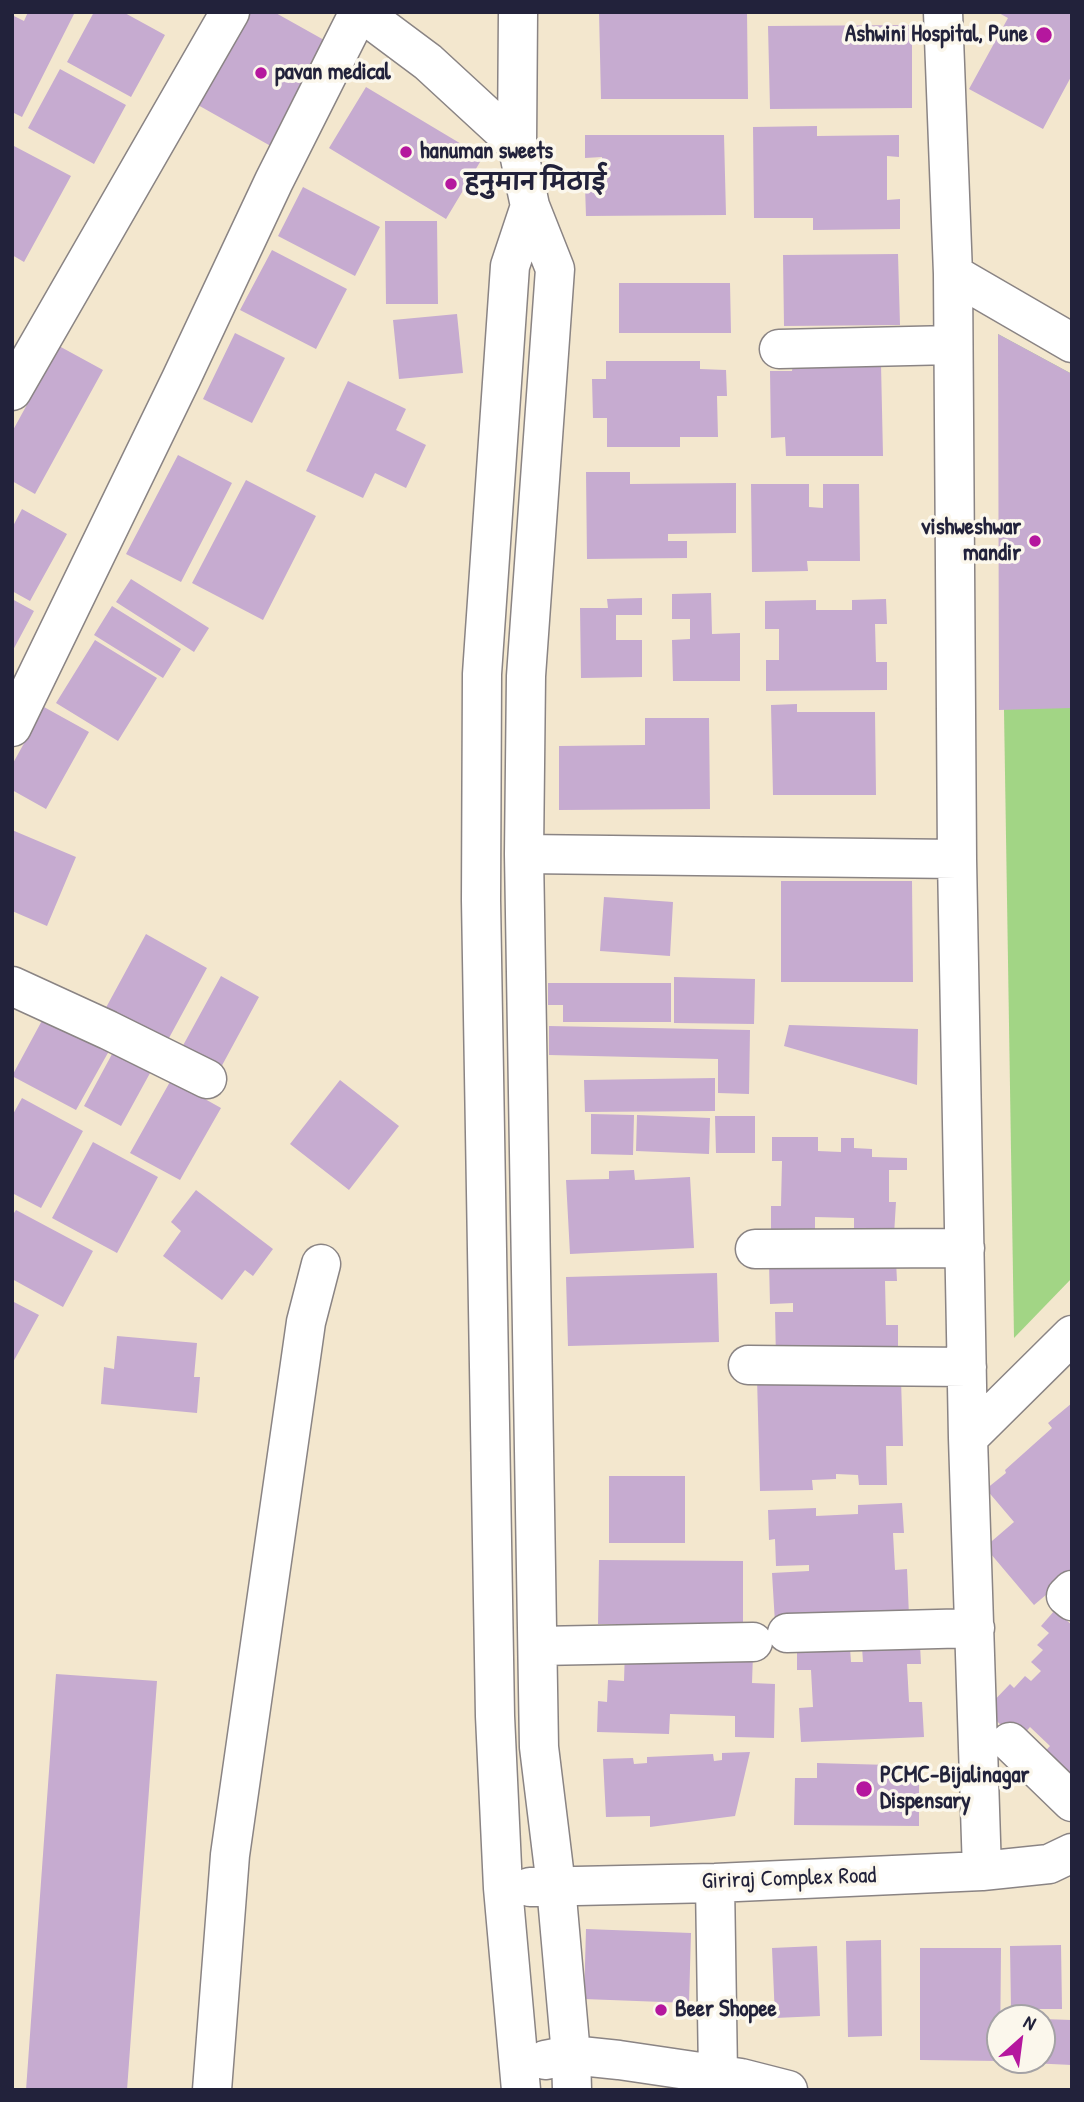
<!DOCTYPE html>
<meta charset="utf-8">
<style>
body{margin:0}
#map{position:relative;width:1084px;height:2102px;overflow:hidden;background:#f3e7ce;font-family:"Patrick Hand",sans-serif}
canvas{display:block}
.frame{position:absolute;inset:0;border:14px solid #22223b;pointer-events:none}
.north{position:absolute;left:986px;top:2004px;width:70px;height:70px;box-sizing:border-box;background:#fbf7ec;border:2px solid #a4a2a5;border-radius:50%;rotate:28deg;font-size:19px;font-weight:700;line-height:28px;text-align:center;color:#22223b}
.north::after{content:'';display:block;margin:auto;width:24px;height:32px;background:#b5179e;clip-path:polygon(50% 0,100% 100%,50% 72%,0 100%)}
</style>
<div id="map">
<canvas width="1084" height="2102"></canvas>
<div class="frame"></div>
<div class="north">N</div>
</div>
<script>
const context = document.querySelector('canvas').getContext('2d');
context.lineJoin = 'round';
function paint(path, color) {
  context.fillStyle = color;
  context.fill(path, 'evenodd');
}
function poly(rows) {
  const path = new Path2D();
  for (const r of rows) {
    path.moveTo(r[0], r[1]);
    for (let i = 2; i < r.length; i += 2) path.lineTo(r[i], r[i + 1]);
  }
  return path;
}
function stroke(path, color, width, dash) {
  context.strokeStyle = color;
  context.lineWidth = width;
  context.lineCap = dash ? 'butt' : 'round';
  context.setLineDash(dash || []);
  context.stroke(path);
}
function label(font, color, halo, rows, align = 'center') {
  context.font = font + ' "Patrick Hand","Playpen Sans Deva",sans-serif';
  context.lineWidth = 7;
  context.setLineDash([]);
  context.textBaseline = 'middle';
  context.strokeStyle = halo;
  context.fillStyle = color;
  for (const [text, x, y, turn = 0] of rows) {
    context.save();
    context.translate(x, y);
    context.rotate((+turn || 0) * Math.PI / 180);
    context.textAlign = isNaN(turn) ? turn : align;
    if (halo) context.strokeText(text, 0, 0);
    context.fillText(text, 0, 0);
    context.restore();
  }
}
const green = poly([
 [998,334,1072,374,1072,1278,1014,1338]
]);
const building = poly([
 [28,12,75,12,22,117,12,112,12,15,24,21],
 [94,12,123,12,165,35,131,97,67,62],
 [238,12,274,12,333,45,276,149,189,100],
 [599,12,747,12,748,99,601,99],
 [997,12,1072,12,1072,75,1043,129,969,89,1008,18],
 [912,25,912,108,770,109,768,26],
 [60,69,126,105,94,164,28,128],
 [366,87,483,157,446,219,329,148],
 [817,126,817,136,899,135,899,157,887,156,887,200,900,199,900,229,813,230,813,218,754,218,753,127],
 [585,135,724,135,726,215,586,216,585,186,602,185,602,157,585,158],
 [14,146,71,176,24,262,12,255,12,150],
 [303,187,380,227,355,276,278,236],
 [385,221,437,221,438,304,386,304],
 [272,250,347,289,316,349,240,310],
 [898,254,900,325,784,326,783,255],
 [619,283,730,283,731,333,619,333],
 [457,314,463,373,399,379,393,320],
 [235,333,285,358,252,423,203,399],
 [998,334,1072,374,1072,708,999,710],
 [59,346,103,370,35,494,12,481,12,432],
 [606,361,700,361,700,369,726,370,727,396,717,396,718,437,680,437,680,447,607,447,607,418,593,418,592,379,606,379],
 [881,364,883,456,786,456,785,437,771,438,770,371,792,371,793,365],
 [348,381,406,409,396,430,426,445,406,488,375,473,363,498,306,471],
 [178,455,232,483,181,582,126,554],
 [586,472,630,472,630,484,736,483,736,533,668,534,668,541,687,541,687,558,587,559],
 [246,480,316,516,263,620,192,583],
 [751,484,809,484,809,507,823,508,823,484,859,484,860,561,807,561,808,571,752,572],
 [22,509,67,534,30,601,12,591,12,528],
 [131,579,209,628,194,652,116,602],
 [711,593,712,634,740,633,740,681,673,681,672,640,690,639,690,619,672,619,672,594],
 [642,598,642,615,616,615,616,640,642,640,642,677,581,678,580,608,608,608,607,599],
 [12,599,34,611,12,652],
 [886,599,887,624,875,624,876,662,887,662,887,690,766,691,766,660,779,660,779,629,765,629,765,601,816,600,816,610,852,610,852,600],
 [112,606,181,649,163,678,94,635],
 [95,640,157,678,118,741,56,703],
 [797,704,797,712,875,712,876,795,773,795,771,705],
 [44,707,89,732,46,809,12,790,12,765],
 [645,718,709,718,710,809,559,810,559,746,645,745],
 [12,830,76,857,47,926,12,911],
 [781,881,912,881,913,982,781,982],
 [604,897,673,902,670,956,600,951],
 [146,934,207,968,163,1049,102,1015],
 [221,976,259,997,219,1071,180,1051],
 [674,977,755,979,754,1024,674,1023],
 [548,983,671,983,671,1022,563,1022,563,1005,548,1005],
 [45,1015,109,1051,76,1110,12,1076],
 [789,1025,918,1029,917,1085,784,1046],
 [549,1026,750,1030,749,1094,718,1093,718,1059,549,1055],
 [118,1043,155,1064,121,1126,84,1106],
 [715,1078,715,1111,585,1112,584,1080],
 [171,1080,221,1108,180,1180,130,1153],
 [340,1080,399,1126,349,1190,290,1144],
 [22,1098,83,1131,41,1208,12,1193,12,1116],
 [591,1114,634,1115,633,1155,591,1154],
 [637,1115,710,1118,709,1154,636,1151],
 [715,1116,755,1116,755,1153,716,1153],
 [772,1137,818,1137,818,1151,841,1152,841,1138,854,1138,854,1148,872,1149,872,1157,907,1158,907,1170,889,1170,889,1202,896,1202,894,1235,854,1235,854,1218,815,1217,815,1234,771,1233,771,1206,781,1206,782,1161,772,1161],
 [93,1142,158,1177,117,1253,52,1218],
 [634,1170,635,1180,690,1177,694,1248,570,1254,566,1180,609,1179,609,1171],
 [196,1190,273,1249,253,1276,245,1270,222,1300,163,1256,181,1231,171,1222],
 [16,1210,93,1251,63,1307,12,1279,12,1216],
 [896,1261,897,1281,885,1281,886,1325,898,1325,898,1358,776,1359,775,1312,793,1312,793,1303,770,1304,769,1263],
 [717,1273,719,1342,568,1346,566,1277],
 [12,1301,39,1315,12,1364],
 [117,1336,197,1343,194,1377,200,1377,197,1413,101,1404,104,1367,114,1369],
 [757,1377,901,1379,903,1446,886,1446,887,1485,859,1485,858,1475,836,1474,836,1479,812,1480,813,1490,760,1491],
 [1072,1403,1072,1573,1034,1605,985,1547,1014,1522,986,1489,1006,1473,1005,1470,1052,1428,1048,1423],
 [609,1476,685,1476,685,1543,609,1543],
 [902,1503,904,1533,893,1533,895,1570,907,1569,909,1616,775,1623,772,1573,809,1571,809,1565,776,1566,775,1539,769,1540,768,1510,816,1508,816,1516,858,1514,858,1505],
 [599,1560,743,1561,743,1625,598,1624],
 [1055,1610,1072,1625,1072,1780,1038,1759,1050,1746,1030,1727,1018,1741,985,1710,1010,1684,1014,1688,1025,1676,1031,1681,1041,1671,1031,1662,1043,1650,1037,1645,1049,1633,1041,1626],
 [920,1645,921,1664,907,1664,909,1702,922,1702,924,1737,801,1742,799,1708,813,1707,811,1670,797,1670,797,1650,850,1648,851,1662,863,1662,862,1647],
 [625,1649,688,1662,730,1663,730,1653,753,1654,752,1683,775,1684,774,1738,735,1737,735,1716,670,1714,669,1734,597,1732,598,1701,607,1702,608,1680,624,1681],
 [56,1674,157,1681,127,2090,26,2090],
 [750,1752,735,1816,650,1827,650,1816,606,1817,603,1759,633,1758,634,1764,647,1763,647,1757,713,1754,714,1761,722,1760,722,1753],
 [817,1763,890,1765,889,1777,919,1777,919,1826,794,1825,795,1778,817,1778],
 [586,1929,691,1933,689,2003,584,1999],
 [881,1940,882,2036,848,2037,846,1941],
 [1061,1945,1062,2009,1011,2009,1010,1946],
 [817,1946,820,2016,775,2018,772,1948],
 [920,1948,1001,1948,1000,2061,920,2060],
 [1042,2019,1072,2020,1072,2065,1030,2063,1030,2060,1042,2060]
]);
const minor = poly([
 [361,12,428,62,517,144],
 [518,12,517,144,530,206,555,269,526,676,524,854,539,1747,556,1886,571,2055,572,2090],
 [943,12,953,274,957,859,968,1438,982,1871],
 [953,274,1072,343],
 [779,349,953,345],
 [12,391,230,12],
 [12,727,181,379,274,181,359,12],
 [524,854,957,859],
 [12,986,108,1030,207,1079],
 [755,1249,965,1248],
 [748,1365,967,1367],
 [968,1438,1072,1335],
 [1072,1590,1066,1596,1072,1601],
 [787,1633,975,1628],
 [538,1646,753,1642],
 [1010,1742,1072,1802],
 [715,1883,718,2074],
 [530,1887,715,1883,982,1871,1049,1864,1072,1853],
 [545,2060,571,2055,619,2060,741,2078,788,2090],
 [212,2090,230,1855,306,1322,321,1264],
 [521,2090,503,1888,495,1716,481,900,482,674,510,266,530,206]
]);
const markers = [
 [1044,35,9,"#b5179e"],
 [261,73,7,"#b5179e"],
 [406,152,7,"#b5179e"],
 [451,184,7,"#b5179e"],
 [1035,541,7,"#b5179e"],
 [864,1789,9,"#b5179e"],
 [661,2010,7,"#b5179e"]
];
const poiNames = [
 ["Ashwini Hospital, Pune",1028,35,"right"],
 ["pavan medical",275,73],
 ["hanuman sweets",420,152],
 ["हनुमान मिठाई",465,184],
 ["vishweshwar",1021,528,"right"],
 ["mandir",1021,554,"right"],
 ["PCMC-Bijalinagar",880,1776],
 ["Dispensary",880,1802],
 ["Beer Shopee",675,2010]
];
const streetNames = [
 ["Giriraj Complex Road",789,1879,-2]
];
paint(green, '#a2d585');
paint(building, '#c6abd0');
stroke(minor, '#8a8484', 41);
stroke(minor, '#fff', 38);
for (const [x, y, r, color] of markers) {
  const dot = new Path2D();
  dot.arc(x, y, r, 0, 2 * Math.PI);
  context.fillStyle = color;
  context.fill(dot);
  stroke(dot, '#fbf7ec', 2.5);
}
label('bold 23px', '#22223b', '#fbf7ec', poiNames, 'left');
label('23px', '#22223b', '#fbf7ec', streetNames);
</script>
